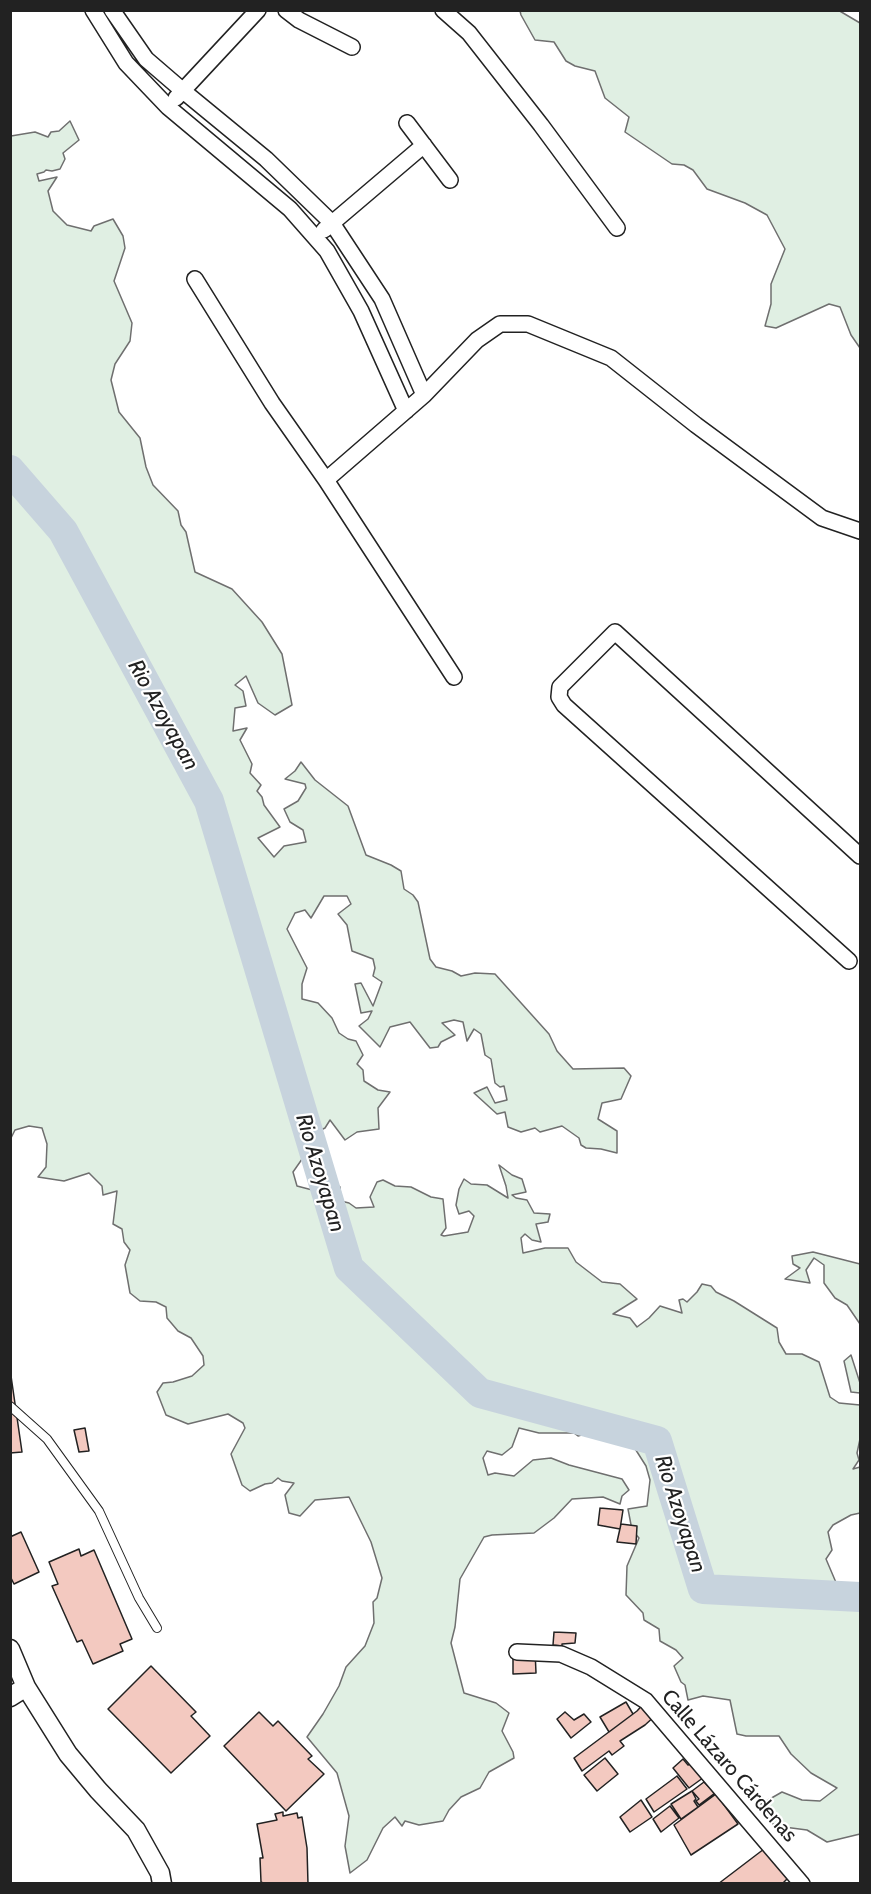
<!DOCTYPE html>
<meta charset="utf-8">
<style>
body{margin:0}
#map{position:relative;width:871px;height:1894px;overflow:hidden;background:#fff;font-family:Cabin,sans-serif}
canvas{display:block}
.frame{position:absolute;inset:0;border:12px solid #222;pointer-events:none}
</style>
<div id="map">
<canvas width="871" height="1894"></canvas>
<div class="frame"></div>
</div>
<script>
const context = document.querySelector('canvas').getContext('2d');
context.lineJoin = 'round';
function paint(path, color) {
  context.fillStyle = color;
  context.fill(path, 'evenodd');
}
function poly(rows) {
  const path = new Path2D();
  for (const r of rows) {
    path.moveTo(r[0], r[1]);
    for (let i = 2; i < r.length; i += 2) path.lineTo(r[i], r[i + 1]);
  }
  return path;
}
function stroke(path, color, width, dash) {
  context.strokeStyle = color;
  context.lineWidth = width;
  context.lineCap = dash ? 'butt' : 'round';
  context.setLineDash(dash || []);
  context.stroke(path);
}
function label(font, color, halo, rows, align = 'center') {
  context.font = font + ' Cabin,sans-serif';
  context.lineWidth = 4.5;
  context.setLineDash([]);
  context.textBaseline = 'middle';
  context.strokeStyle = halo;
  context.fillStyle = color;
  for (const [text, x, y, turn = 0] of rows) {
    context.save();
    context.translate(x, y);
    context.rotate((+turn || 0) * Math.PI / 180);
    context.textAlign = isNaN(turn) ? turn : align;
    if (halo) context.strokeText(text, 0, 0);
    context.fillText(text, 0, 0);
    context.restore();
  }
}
const green = poly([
 [838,10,860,23,860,348,851,335,840,307,829,304,776,328,765,326,771,304,771,284,785,249,767,215,745,203,707,189,693,170,684,165,672,164,625,132,629,117,605,98,595,71,575,66,566,61,554,42,535,40,521,15,520,11,838,10],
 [70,121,79,140,63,153,65,159,60,169,52,171,46,170,44,172,37,174,39,181,57,177,48,191,53,211,67,225,91,231,94,226,113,219,123,236,125,248,114,281,132,323,130,341,115,364,111,380,119,412,140,438,146,467,153,485,178,511,181,525,186,532,195,572,232,589,262,622,282,654,292,705,275,715,258,703,246,676,235,685,243,691,246,706,235,708,233,731,247,728,240,740,252,764,250,773,261,785,257,791,262,797,264,805,280,827,258,838,274,857,284,846,306,842,303,830,290,822,284,809,298,801,306,788,305,784,285,779,295,771,301,762,315,780,348,806,366,855,391,865,401,871,404,889,413,895,418,902,430,959,436,967,452,971,461,976,475,973,495,974,549,1034,557,1051,573,1069,624,1068,631,1076,621,1099,602,1103,598,1119,617,1131,617,1153,601,1149,586,1148,581,1145,579,1138,562,1126,540,1132,535,1128,521,1132,508,1127,505,1112,497,1114,474,1093,487,1087,495,1103,507,1100,504,1086,500,1087,495,1083,491,1059,485,1055,481,1034,474,1029,467,1041,463,1022,454,1020,442,1023,455,1035,441,1042,438,1047,430,1048,410,1022,390,1027,380,1047,359,1026,368,1019,372,1011,361,1013,355,984,361,983,373,1006,382,982,373,976,375,968,373,959,352,951,347,925,338,914,351,904,347,896,324,896,311,918,305,910,295,913,287,929,307,968,302,984,302,999,318,1003,332,1018,339,1033,348,1039,356,1041,363,1055,357,1064,363,1070,364,1081,378,1090,390,1092,378,1108,379,1129,357,1132,345,1140,330,1120,325,1128,309,1136,307,1152,293,1172,297,1186,320,1192,332,1182,340,1187,341,1201,349,1203,356,1208,374,1207,370,1197,377,1182,383,1180,395,1186,411,1187,431,1197,443,1199,446,1228,441,1235,444,1236,468,1232,474,1216,469,1211,459,1214,456,1205,459,1189,464,1179,471,1184,487,1185,508,1198,506,1186,499,1165,512,1175,522,1179,526,1192,512,1195,516,1198,527,1200,534,1213,550,1214,548,1222,536,1224,541,1242,532,1240,525,1234,521,1238,523,1253,545,1248,568,1248,576,1262,602,1282,620,1284,637,1299,613,1314,630,1318,637,1327,649,1318,660,1306,682,1313,679,1300,683,1299,687,1302,697,1292,702,1284,711,1286,716,1292,734,1301,777,1328,779,1342,786,1354,802,1354,819,1362,830,1397,839,1403,860,1405,860,1439,857,1453,859,1460,853,1469,860,1467,860,1513,851,1515,833,1525,828,1532,832,1550,826,1559,846,1606,859,1596,860,1599,860,1834,827,1842,807,1830,784,1827,773,1824,761,1804,782,1792,802,1800,820,1801,837,1788,811,1773,791,1754,779,1736,746,1736,737,1734,730,1700,703,1696,688,1700,685,1685,681,1682,674,1666,683,1658,676,1650,660,1641,659,1629,644,1620,643,1613,626,1595,627,1566,639,1538,632,1530,628,1509,647,1506,650,1480,646,1466,634,1447,633,1440,618,1441,633,1428,604,1425,600,1439,585,1434,578,1436,574,1433,539,1433,519,1428,512,1447,502,1455,487,1451,483,1458,488,1475,495,1473,514,1476,533,1460,551,1458,569,1465,622,1479,629,1490,622,1496,620,1504,603,1497,572,1499,554,1518,534,1533,492,1535,484,1537,460,1579,455,1627,451,1643,464,1693,496,1703,509,1713,502,1731,513,1752,514,1758,489,1772,480,1788,461,1797,449,1810,443,1821,419,1825,405,1821,402,1826,395,1817,383,1828,367,1860,350,1873,345,1846,349,1816,337,1773,307,1737,323,1714,339,1686,346,1667,365,1646,374,1623,373,1602,377,1598,382,1578,371,1542,349,1497,315,1500,300,1516,289,1513,285,1495,294,1483,282,1481,278,1478,272,1483,265,1484,250,1491,242,1485,231,1454,245,1428,243,1423,228,1414,188,1424,166,1415,157,1392,163,1383,173,1382,192,1376,204,1365,203,1356,191,1338,178,1331,167,1318,166,1307,156,1302,140,1301,130,1293,125,1265,130,1250,124,1242,122,1229,113,1224,117,1191,103,1195,102,1186,89,1173,64,1181,38,1177,46,1167,47,1144,42,1128,29,1126,15,1130,11,1138,11,136,35,132,48,137,51,132,59,131,70,121],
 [813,1252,860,1264,860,1324,847,1305,835,1298,824,1283,824,1265,814,1258,806,1270,810,1283,785,1279,800,1268,793,1264,792,1256,813,1252],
 [851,1355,860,1383,860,1393,851,1392,844,1361,851,1355]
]);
const river = poly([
 [10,470,63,531,209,801,349,1268,480,1393,657,1441,703,1589,860,1597]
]);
const building = poly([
 [10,1369,22,1452,10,1453,10,1369],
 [85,1428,89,1451,79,1452,74,1430,85,1428],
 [600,1508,623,1510,620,1529,598,1525,600,1508],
 [621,1524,637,1526,636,1544,617,1542,621,1524],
 [21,1532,39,1572,14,1584,10,1576,10,1537,21,1532],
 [79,1549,81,1556,94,1550,132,1639,120,1644,123,1651,93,1664,82,1640,77,1642,52,1586,58,1584,49,1562,79,1549],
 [554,1632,576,1633,575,1643,562,1644,562,1646,553,1645,554,1632],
 [513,1649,535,1650,536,1673,513,1674,513,1649],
 [151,1666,196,1712,191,1716,210,1736,171,1773,108,1709,151,1666],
 [646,1701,657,1714,645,1725,620,1741,624,1746,612,1755,609,1751,582,1771,574,1758,637,1711,646,1701],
 [626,1702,633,1714,609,1732,600,1717,626,1702],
 [259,1712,273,1726,278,1721,312,1756,308,1759,324,1774,286,1811,224,1746,259,1712],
 [565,1712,574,1720,584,1714,591,1722,571,1738,557,1719,565,1712],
 [605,1758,618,1774,597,1791,584,1775,605,1758],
 [683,1759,688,1765,697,1760,707,1775,689,1788,673,1768,683,1759],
 [677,1776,687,1789,654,1812,646,1799,677,1776],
 [704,1782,715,1793,699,1805,696,1801,699,1799,692,1791,704,1782],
 [692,1791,696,1799,694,1801,698,1807,681,1819,671,1804,692,1791],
 [716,1794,738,1824,691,1855,674,1825,716,1794],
 [641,1800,652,1817,630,1832,620,1817,641,1800],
 [670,1806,679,1818,661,1832,653,1819,670,1806],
 [283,1812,283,1816,297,1813,298,1818,302,1817,307,1848,308,1884,265,1884,261,1882,260,1858,263,1858,257,1824,277,1820,275,1814,283,1812],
 [764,1849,788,1878,782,1884,718,1884,764,1849]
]);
const service = poly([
 [10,1406,47,1439,99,1511,139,1598,157,1628]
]);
const minor = poly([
 [93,10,126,63,168,107,290,209,327,251,361,311,406,411],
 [112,10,146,59,182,90,266,159,332,223,382,299,424,395],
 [286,10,299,20,352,47],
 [443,10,469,33,541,125,617,228],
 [176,98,258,10],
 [407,123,450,180],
 [324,230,424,145],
 [195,279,272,403,326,480,454,677],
 [326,480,424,395,477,340,500,324,528,324,611,358,696,425,822,518,860,531],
 [849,961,564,705,559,697,560,687,615,632,860,856],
 [517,1652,561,1654,591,1667,646,1701,802,1884]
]);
const tertiary = poly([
 [10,1649,26,1687,68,1754,98,1790,136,1830,160,1873,162,1884],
 [10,1697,26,1687]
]);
const streetNames = [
 ["Calle Lázaro Cárdenas",729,1766,49]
];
const waterNames = [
 ["Rio Azoyapan",163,715,61],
 ["Rio Azoyapan",320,1173,73],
 ["Rio Azoyapan",680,1514,72]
];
paint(green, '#e0efe3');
stroke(green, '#6f6f6f', 1.5);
stroke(river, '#c7d3dd', 30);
paint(building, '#f3c9c0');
stroke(building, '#222', 1.5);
stroke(service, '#222', 10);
stroke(minor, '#222', 18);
stroke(tertiary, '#222', 21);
stroke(service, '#fff', 8);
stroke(minor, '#fff', 15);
stroke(tertiary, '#fff', 18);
label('21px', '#222', '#fff', streetNames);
label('italic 22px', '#222', '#fff', waterNames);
</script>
